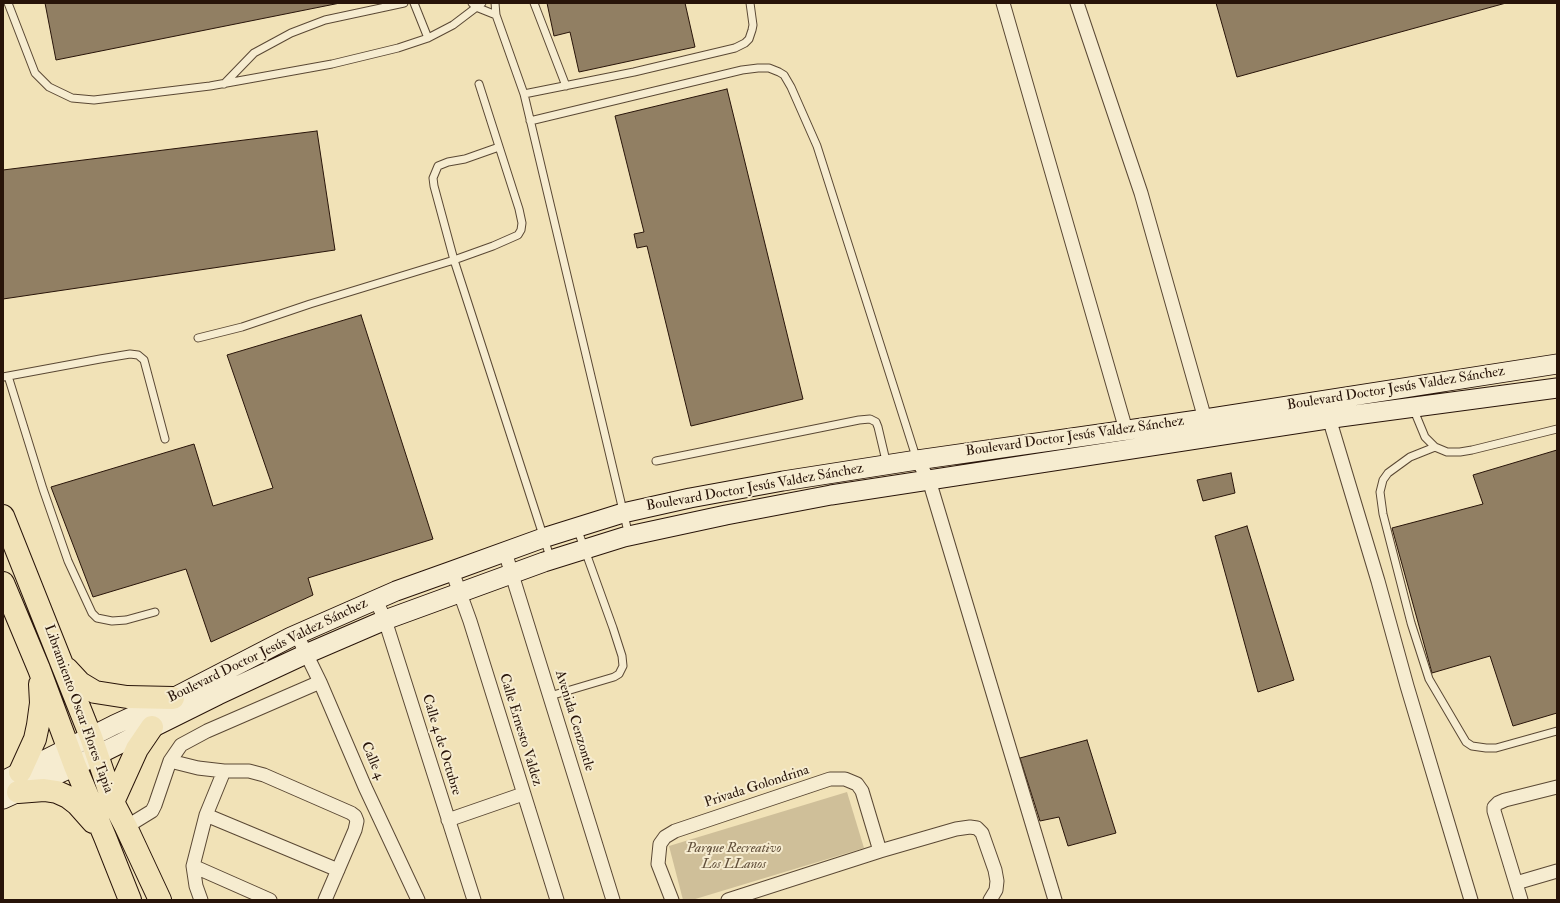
<!DOCTYPE html>
<meta charset="utf-8">
<style>
body{margin:0}
#map{position:relative;width:1560px;height:903px;overflow:hidden;background:#f1e2b7;font-family:"IM FELL Double Pica",serif}
canvas{display:block}
.frame{position:absolute;inset:0;border:4px solid #281409;pointer-events:none}
</style>
<div id="map">
<canvas width="1560" height="903"></canvas>
<div class="frame"></div>
</div>
<script>
const context = document.querySelector('canvas').getContext('2d');
context.lineJoin = 'round';
function paint(path, color) {
  context.fillStyle = color;
  context.fill(path, 'evenodd');
}
function poly(rows) {
  const path = new Path2D();
  for (const r of rows) {
    path.moveTo(r[0], r[1]);
    for (let i = 2; i < r.length; i += 2) path.lineTo(r[i], r[i + 1]);
  }
  return path;
}
function stroke(path, color, width, dash) {
  context.strokeStyle = color;
  context.lineWidth = width;
  context.lineCap = dash ? 'butt' : 'round';
  context.setLineDash(dash || []);
  context.stroke(path);
}
function label(font, color, halo, rows, align = 'center') {
  context.font = font + ' "IM FELL Double Pica",serif';
  context.lineWidth = 4;
  context.setLineDash([]);
  context.textBaseline = 'middle';
  context.strokeStyle = halo;
  context.fillStyle = color;
  for (const [text, x, y, turn = 0] of rows) {
    context.save();
    context.translate(x, y);
    context.rotate((+turn || 0) * Math.PI / 180);
    context.textAlign = isNaN(turn) ? turn : align;
    if (halo) context.strokeText(text, 0, 0);
    context.fillText(text, 0, 0);
    context.restore();
  }
}
const green = poly([
 [847,792,864,848,692,900,683,900,669,846]
]);
const building = poly([
 [45,3,340,3,56,60,45,3],
 [547,3,685,3,695,47,579,72,570,32,554,36,547,3],
 [1216,3,1506,3,1237,77,1216,3],
 [727,89,803,399,691,426,647,246,637,248,634,234,644,232,615,116,727,89],
 [317,131,335,250,3,299,3,170,317,131],
 [361,315,433,539,308,578,313,595,211,642,186,569,93,597,51,487,194,444,213,506,273,488,227,355,361,315],
 [1557,450,1557,713,1513,726,1490,656,1432,673,1392,528,1483,504,1473,475,1557,450],
 [1231,473,1235,493,1203,501,1197,480,1231,473],
 [1247,526,1294,680,1258,692,1215,536,1247,526],
 [1087,740,1116,833,1068,846,1059,817,1040,821,1020,758,1087,740]
]);
const service = poly([
 [8,3,35,73,49,87,72,98,94,100,210,86,332,64,398,48,428,38,453,25,482,3],
 [414,3,428,38],
 [472,3,476,7,496,15,495,3],
 [534,3,566,86],
 [496,15,524,94,629,536],
 [224,84,254,53,291,33,325,20,404,3],
 [524,94,634,72,735,48,745,43,749,39,752,30,753,25,750,3],
 [530,121,742,70,758,68,769,68,779,72,784,75,791,87,817,146,917,460],
 [499,147,465,159,448,162,438,166,433,178,434,186,454,260,551,560],
 [198,338,242,327,310,304,454,260,493,246,518,235,521,230,522,223,519,209,479,84],
 [8,376,43,489,68,561,92,613,97,618,112,621,126,620,155,612],
 [3,377,100,359,130,354,138,355,144,360,165,439],
 [1413,408,1425,437,1435,447,1447,452,1460,452,1472,450,1557,429],
 [1435,447,1410,457,1388,473,1383,480,1380,492,1383,514,1411,623,1429,679,1466,742,1472,746,1486,748,1496,748,1557,731],
 [656,461,859,420,870,419,876,422,878,427,887,465],
 [550,696,614,677,619,674,623,666,622,656,613,628,577,528]
]);
const minor = poly([
 [1003,3,1126,430],
 [1077,3,1141,193,1205,419],
 [1329,418,1378,581,1407,686,1471,900],
 [917,460,929,480,1055,900],
 [505,552,613,900],
 [452,571,470,621,557,900],
 [376,600,385,620,474,900],
 [297,635,320,682,365,787,418,900],
 [170,761,198,768,224,771,249,771,264,775,351,813,355,816,357,821,355,830,325,900],
 [206,815,338,870],
 [448,820,523,794],
 [126,827,152,811,155,805,170,761,181,745,207,731,320,682],
 [193,866,270,900],
 [1516,883,1557,871],
 [201,900,196,886,193,866,206,815,224,771],
 [672,900,658,864,660,844,665,837,675,831,830,779,845,779,857,784,862,791,880,851],
 [728,900,880,851,956,829,970,827,977,828,982,833,995,870,997,881,996,890,990,900],
 [1521,900,1494,811,1494,807,1498,803,1505,800,1557,787]
]);
const secondary = poly([
 [3,781,114,725,173,698,291,637,348,612,396,591,452,571,543,538,623,513,690,498,783,481,917,460,1205,419,1557,364],
 [3,799,75,766,218,695,306,654,385,620,544,562,624,537,726,515,831,495,1340,417,1557,388]
]);
const trunk = poly([
 [3,516,91,737,113,802,126,827,160,900],
 [3,583,39,669,75,766,105,837,130,900],
 [67,669,80,683,95,692,127,697,173,698],
 [20,772,35,739,38,725,41,703,40,684],
 [18,792,44,790,57,792,68,797,77,804,93,822],
 [113,802,137,749,152,727]
]);
const streetNames = [
 ["Boulevard Doctor Jesús Valdez Sánchez",1396,389,-9],
 ["Boulevard Doctor Jesús Valdez Sánchez",1075,437,-8],
 ["Boulevard Doctor Jesús Valdez Sánchez",755,488,-10],
 ["Boulevard Doctor Jesús Valdez Sánchez",268,651,-26],
 ["Libramiento Oscar Flores Tapia",78,709,70],
 ["Avenida Cenzontle",574,721,73],
 ["Calle Ernesto Valdez",520,730,73],
 ["Calle 4 de Octubre",441,745,73],
 ["Calle 4",372,761,67],
 ["Privada Golondrina",757,787,-18]
];
const parkNames = [
 ["Parque Recreativo",734,849],
 ["Los LLanos",734,865]
];
paint(green, '#cfbf99');
paint(building, '#917f63');
stroke(building, '#281409', 1);
stroke(service, '#5a4834', 9);
stroke(minor, '#5a4834', 15);
stroke(secondary, '#281409', 21);
stroke(trunk, '#281409', 24);
stroke(service, '#f6ecd0', 7);
stroke(minor, '#f6ecd0', 13);
stroke(secondary, '#f6ecd0', 19);
stroke(trunk, '#f1e2b7', 22);
label('14px', '#281409', '#f6ecd0', streetNames);
label('italic 14px', '#62503b', '#f6ecd0', parkNames);
</script>
